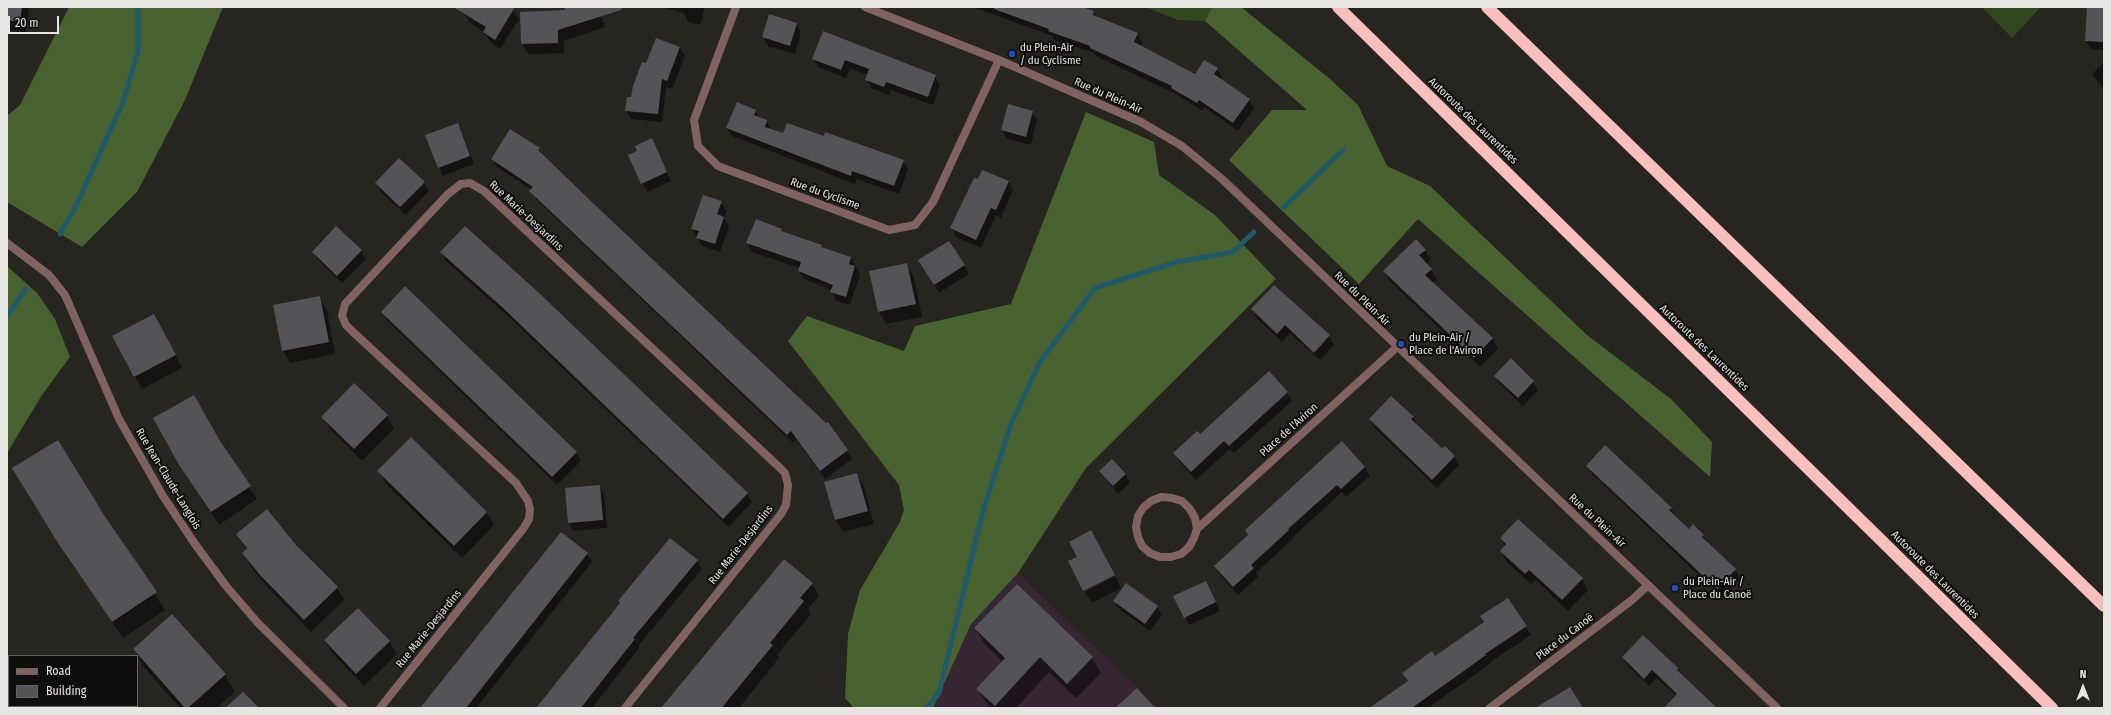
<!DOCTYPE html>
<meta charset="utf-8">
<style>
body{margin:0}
#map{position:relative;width:2111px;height:715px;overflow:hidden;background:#262520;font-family:"Fira Sans Condensed",sans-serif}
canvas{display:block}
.frame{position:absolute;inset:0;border:8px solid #e6e5e2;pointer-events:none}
.legend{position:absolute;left:8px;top:655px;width:130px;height:52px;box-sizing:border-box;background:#0e0e0c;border:1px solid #646462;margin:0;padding:5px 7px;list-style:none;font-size:12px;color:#e6e5e2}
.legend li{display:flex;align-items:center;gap:8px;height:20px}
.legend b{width:20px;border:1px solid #646462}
.north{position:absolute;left:2063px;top:667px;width:40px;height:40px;-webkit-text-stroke:3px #0e0e0c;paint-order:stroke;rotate:0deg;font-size:11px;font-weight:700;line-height:16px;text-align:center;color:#e6e5e2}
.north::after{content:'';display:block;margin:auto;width:14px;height:18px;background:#e6e5e2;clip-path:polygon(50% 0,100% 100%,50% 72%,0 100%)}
.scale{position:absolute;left:8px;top:16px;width:51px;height:18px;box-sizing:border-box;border:2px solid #e6e5e2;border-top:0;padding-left:5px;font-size:12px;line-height:14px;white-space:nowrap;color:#e6e5e2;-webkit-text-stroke:3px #0e0e0c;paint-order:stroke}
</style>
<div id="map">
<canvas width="2111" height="715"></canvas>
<div class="frame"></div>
<ul class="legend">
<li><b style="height:5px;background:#806361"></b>Road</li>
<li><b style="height:11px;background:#545358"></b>Building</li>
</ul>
<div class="north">N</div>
<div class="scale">20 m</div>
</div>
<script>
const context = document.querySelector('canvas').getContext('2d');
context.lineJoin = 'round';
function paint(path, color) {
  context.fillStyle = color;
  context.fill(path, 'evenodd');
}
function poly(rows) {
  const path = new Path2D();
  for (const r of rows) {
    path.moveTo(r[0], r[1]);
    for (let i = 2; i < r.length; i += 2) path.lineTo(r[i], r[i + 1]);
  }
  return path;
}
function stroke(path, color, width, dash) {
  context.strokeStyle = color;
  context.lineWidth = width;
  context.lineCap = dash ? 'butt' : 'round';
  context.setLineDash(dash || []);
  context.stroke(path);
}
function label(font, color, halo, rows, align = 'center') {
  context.font = font + ' "Fira Sans Condensed",sans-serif';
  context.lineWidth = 4;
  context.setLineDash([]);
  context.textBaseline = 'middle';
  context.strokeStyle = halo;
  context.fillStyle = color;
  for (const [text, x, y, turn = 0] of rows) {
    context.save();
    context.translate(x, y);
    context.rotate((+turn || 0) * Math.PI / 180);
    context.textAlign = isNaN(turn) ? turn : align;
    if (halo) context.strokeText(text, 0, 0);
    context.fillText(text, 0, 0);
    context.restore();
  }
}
const industrial = poly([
 [1018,573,1159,708,933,708,971,624]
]);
const green = poly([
 [1145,7,1212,7,1205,21,1178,20],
 [1982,7,2041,7,2012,38]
]);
const forest = poly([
 [69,7,223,7,185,100,137,192,82,247,7,202,7,116,20,105],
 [1212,7,1241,7,1330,79,1358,105,1387,166,1430,186,1587,335,1671,399,1712,442,1710,477,1418,219,1359,284,1229,160,1272,110,1307,110,1205,21],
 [1086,112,1154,142,1159,175,1215,215,1276,279,1086,468,1018,573,971,624,933,708,854,708,845,698,848,634,860,590,900,522,904,510,899,485,788,341,807,316,904,351,915,326,1011,304],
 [7,266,37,293,55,319,70,357,42,395,7,453]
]);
const shadow = poly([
 [7,7,29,7,26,32,7,30],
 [465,7,510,7,519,19,500,49,490,42,484,32,470,23,464,13],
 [565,7,607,7,600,11,605,27,564,41,564,53,528,54,522,44,566,11],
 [661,7,705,7,700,25,688,22,684,13],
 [973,7,1079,7,1094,12,1097,17,1137,34,1142,42,1140,47,1196,76,1217,69,1222,77,1220,80,1249,100,1254,108,1238,131,1204,107,1202,111,1176,94,1096,56,1094,53,1054,40,1052,36],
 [2088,7,2104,7,2104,50,2091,49,2086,41],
 [796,24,801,32,795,54,768,46,763,37],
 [823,32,935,76,940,85,933,105,891,90,889,95,871,88,867,80,868,75,850,68,846,78,818,67,813,58],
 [657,39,680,48,685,56,672,89,666,87,662,122,631,119,626,111],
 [2104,62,2104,90,2092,74],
 [755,111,759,118,766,121,771,129,784,135,824,137,903,161,908,169,899,194,857,179,855,184,732,136,727,128],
 [1032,112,1037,120,1031,145,1007,139,1002,130],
 [458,124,474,164,443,176,439,167],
 [656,148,671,181,647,192,642,183],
 [539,149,543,156,826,424,828,423,852,459,825,479,796,439,793,443,536,199,532,190,497,167,492,159],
 [1008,181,1013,190,1001,218,996,215,981,248,956,237,952,228],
 [424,182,429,191,406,215,381,192,376,184],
 [721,202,726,211,724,218,729,226,720,252,702,246,692,229],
 [781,230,783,233,821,246,824,249,851,257,860,275,850,305,836,301,832,290,804,279,799,271,800,268,752,252,747,243],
 [949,242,969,274,939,293,924,269],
 [1425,250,1431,260,1427,264,1437,279,1433,283,1492,338,1498,349,1480,367,1390,281,1384,271],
 [361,251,366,259,342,283,318,260,313,252],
 [442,252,747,494,752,502,729,527,509,317,446,261],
 [907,265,914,277,922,317,886,324,879,312],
 [1274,286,1329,336,1334,345,1320,360,1290,333,1282,342,1257,318,1252,309],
 [319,297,327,310,335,354,290,363,283,350],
 [382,312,576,452,581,461,557,485,387,320],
 [161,328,182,368,142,389,113,337],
 [1495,376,1533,382,1538,390,1523,406,1500,384],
 [1287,392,1292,401,1234,453,1230,449,1196,480,1179,461,1174,453,1200,436],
 [387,416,394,428,362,461,330,429,322,417],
 [1413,417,1418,426,1442,450,1454,456,1459,465,1437,488,1375,428,1370,420],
 [154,418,220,443,257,499,219,525,188,478],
 [1588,466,1671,509,1676,517,1689,530,1703,535,1708,544,1735,570,1740,578,1722,597,1592,474],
 [1365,467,1370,476,1346,497,1342,492,1292,538,1293,539,1256,573,1258,577,1238,595,1220,575,1215,566,1249,536],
 [379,471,487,512,494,525,462,558,386,484],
 [1100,471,1125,474,1130,483,1118,494],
 [857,474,864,487,874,524,843,532,836,520],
 [23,485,103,516,165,610,123,638,69,560],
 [600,487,604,495,607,528,573,531,569,523],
 [561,533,587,554,592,562,476,708,422,708],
 [237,534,296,545,337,588,344,600,311,632,268,588,250,566,243,553,247,550],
 [1501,539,1582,579,1588,590,1568,611,1536,580,1531,584,1507,562,1501,551,1505,546],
 [697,561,702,569,638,646,639,648,592,708,538,708,620,604,619,601],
 [1115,576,1121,588,1092,603,1085,592],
 [1206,582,1220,611,1189,625,1185,617],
 [812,583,819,596,808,609,811,614,777,655,779,658,739,708,663,708],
 [1508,599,1531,635,1489,663,1490,664,1428,708,1373,708,1408,682,1403,673,1435,658,1485,623],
 [1114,601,1157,607,1162,615,1150,631,1119,609],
 [172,616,225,675,235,692,216,708,180,708,143,666,134,650],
 [975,628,1092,658,1101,673,1076,698,1049,672,1016,708,990,708,977,689,1003,662,984,643],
 [1643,636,1678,669,1682,677,1715,708,1670,708,1677,696,1657,678,1649,686,1628,666,1623,658],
 [325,640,389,641,397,654,364,686,332,653],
 [7,691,9,694,9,706,19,706,20,708,7,708]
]);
const stream = poly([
 [1284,207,1343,150],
 [60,234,77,204,123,102,138,51,138,7],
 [7,316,26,289],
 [926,708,939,693,983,511,1011,424,1040,362,1095,288,1177,262,1233,252,1254,232]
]);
const building = poly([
 [7,7,22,7,20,22,7,20],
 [453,7,515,7,495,40,483,32,486,27],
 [564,7,621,7,621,10,558,30,558,43,521,44,520,12,565,10],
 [994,7,1082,7,1094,11,1093,15,1138,33,1134,42,1195,74,1204,60,1218,68,1214,74,1250,99,1233,123,1199,100,1197,103,1171,88,1172,86,1090,48,1090,46,1048,31,1049,29,994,9],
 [2087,7,2104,7,2104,42,2085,41],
 [769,14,797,23,790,46,762,37],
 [823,31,936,75,928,97,886,82,884,87,865,80,869,69,845,60,841,70,812,59],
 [656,38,680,47,667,81,662,79,658,114,625,111,627,97,631,97,633,86,642,62,646,63],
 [737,102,756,110,754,115,767,120,765,127,783,133,787,123,824,136,825,132,904,160,894,186,852,171,851,176,726,128],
 [1008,104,1033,111,1026,137,1001,130],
 [458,123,470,156,438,168,425,135],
 [510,129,540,148,538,150,594,204,826,423,828,422,848,450,820,471,791,431,787,435,529,191,533,187,491,159],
 [652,138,667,172,641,184,628,155,637,151,635,146],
 [399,158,425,182,400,207,375,183],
 [982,170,1009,181,996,210,991,208,976,240,950,228,974,178,978,179],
 [703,195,722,201,717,214,724,217,715,244,696,238,699,231,691,229],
 [756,219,782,229,781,231,822,245,821,247,851,257,849,264,855,266,846,297,830,292,833,285,798,271,801,262,746,243],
 [336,226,362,250,337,276,312,252],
 [465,226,538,292,748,493,723,519,503,308,440,252],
 [1416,239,1426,250,1419,255,1432,269,1425,275,1493,338,1474,358,1383,271],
 [949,241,965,265,934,285,918,260],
 [907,263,916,304,878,312,869,271],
 [1274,285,1330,335,1314,353,1285,325,1277,334,1251,309],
 [405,286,577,452,552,477,381,312],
 [320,296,329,342,282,351,273,305],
 [154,314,176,355,134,377,112,336],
 [1511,358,1534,381,1518,398,1494,376],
 [1269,371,1288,392,1229,446,1224,441,1191,472,1173,453,1197,431,1200,434],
 [354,383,388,415,354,449,321,417],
 [194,395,220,441,251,486,211,512,179,465,153,418],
 [1391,396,1414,417,1411,419,1442,448,1445,446,1455,456,1432,480,1369,419],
 [411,437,487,512,454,546,377,471],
 [58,440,104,515,157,592,112,622,58,543,12,468],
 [1342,441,1365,467,1341,489,1337,485,1288,529,1289,530,1251,565,1254,568,1233,587,1214,566,1248,535,1245,530],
 [1605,445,1672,508,1669,510,1689,529,1693,524,1704,535,1702,537,1736,569,1717,589,1586,466],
 [1112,459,1126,474,1113,486,1099,471],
 [857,473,868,511,835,520,824,482],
 [600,485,603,520,568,523,565,488],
 [267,509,296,545,338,587,304,620,260,575,242,553,247,548,236,534],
 [1518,519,1583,578,1562,600,1529,570,1525,574,1500,551,1506,544,1500,538],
 [1091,530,1115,575,1083,591,1068,561,1077,557,1069,542],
 [561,532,588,553,466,708,420,708],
 [670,538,698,560,633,638,635,639,605,677,581,708,536,708,620,603,618,601],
 [784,559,813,583,800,598,804,601,770,643,773,645,728,700,722,708,661,708],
 [1206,581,1216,602,1184,618,1173,596],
 [1126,583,1158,606,1145,624,1113,601],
 [1017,584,1093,657,1067,684,1040,657,995,706,976,689,1005,658,974,628],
 [1508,598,1527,626,1485,654,1486,655,1412,708,1369,708,1408,681,1402,673,1432,651,1435,656,1484,622,1480,616],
 [358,608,390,641,356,674,324,640],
 [172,614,226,674,188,708,185,708,133,649],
 [1643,635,1678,668,1677,670,1717,708,1664,708,1677,694,1652,670,1644,679,1622,657],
 [1570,687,1583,708,1535,708],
 [1137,688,1155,708,1115,708],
 [243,692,259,708,225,708]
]);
const minor = poly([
 [736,7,694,120,698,146,718,166,889,230,915,225,933,202,999,60],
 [865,7,999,60,1141,122,1182,146,1222,179,1777,708],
 [7,243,49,275,65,295,119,419,163,496,195,544,226,586,258,623,344,708],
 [1197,529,1195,518,1190,509,1182,501,1172,498,1161,497,1151,501,1143,508,1138,516,1136,527,1138,537,1142,546,1150,553,1160,557,1171,557,1181,554,1189,547,1194,538,1197,529,1397,347],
 [380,708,523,529,529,519,530,509,528,501,516,483,352,331,346,325,342,316,345,304,448,194,461,184,470,183,484,191,779,467,785,473,788,485,786,505,781,514,625,708],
 [1490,708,1632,600,1648,585]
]);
const motorway = poly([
 [1338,7,2052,708],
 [1487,7,2104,606]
]);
const markers = [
 [1012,54,4,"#1a4fb4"],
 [1401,344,4,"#1a4fb4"],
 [1675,588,4,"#1a4fb4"]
];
const poiNames = [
 ["du Plein-Air",1020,48],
 ["/ du Cyclisme",1020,61],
 ["du Plein-Air /",1409,338],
 ["Place de l'Aviron",1409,351],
 ["du Plein-Air /",1683,582],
 ["Place du Canoë",1683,595]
];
const streetNames = [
 ["Rue du Plein-Air",1108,96,24],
 ["Autoroute des Laurentides",1473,121,44],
 ["Rue du Cyclisme",825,194,20],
 ["Rue Marie-Desjardins",526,216,43],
 ["Rue du Plein-Air",1362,299,44],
 ["Autoroute des Laurentides",1704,348,44],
 ["Place de l'Aviron",1289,430,-42],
 ["Rue Jean-Claude-Langlois",168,479,59],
 ["Rue du Plein-Air",1597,521,43],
 ["Rue Marie-Desjardins",741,545,-52],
 ["Autoroute des Laurentides",1935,575,45],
 ["Rue Marie-Desjardins",429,629,-51],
 ["Place du Canoë",1565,637,-37]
];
paint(industrial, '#362632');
paint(green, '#32481e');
paint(forest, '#486330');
paint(shadow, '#0007');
stroke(stream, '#205b6d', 5);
paint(building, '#545358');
stroke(minor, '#806361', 8);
stroke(motorway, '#f8bfbb', 12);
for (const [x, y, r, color] of markers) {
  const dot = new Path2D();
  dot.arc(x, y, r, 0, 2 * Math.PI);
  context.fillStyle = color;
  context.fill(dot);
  stroke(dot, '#0e0e0c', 1.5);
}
label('11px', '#e6e5e2', '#0e0e0c', poiNames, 'left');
label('11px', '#e6e5e2', '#0e0e0c', streetNames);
</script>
